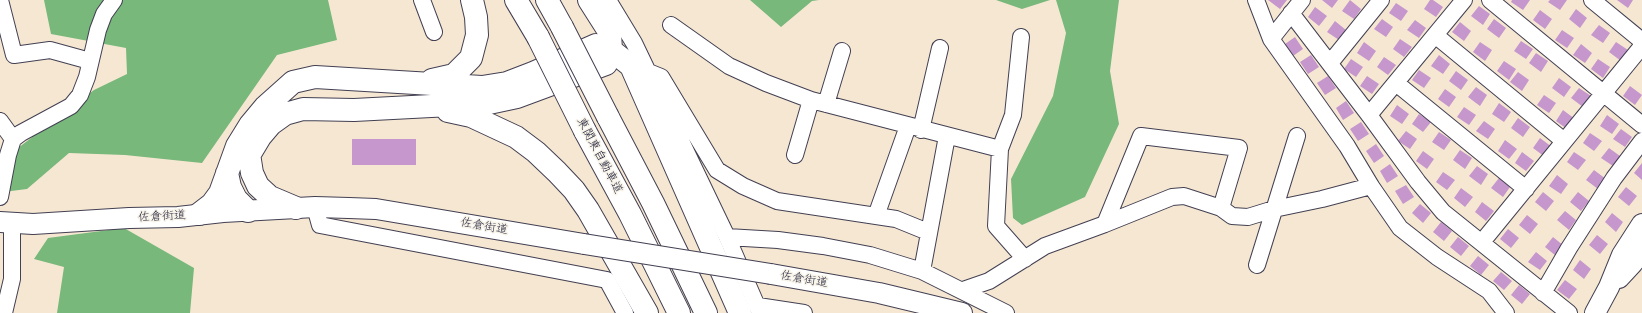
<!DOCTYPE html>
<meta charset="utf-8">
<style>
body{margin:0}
canvas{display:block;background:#f6e7d3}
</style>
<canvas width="1642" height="313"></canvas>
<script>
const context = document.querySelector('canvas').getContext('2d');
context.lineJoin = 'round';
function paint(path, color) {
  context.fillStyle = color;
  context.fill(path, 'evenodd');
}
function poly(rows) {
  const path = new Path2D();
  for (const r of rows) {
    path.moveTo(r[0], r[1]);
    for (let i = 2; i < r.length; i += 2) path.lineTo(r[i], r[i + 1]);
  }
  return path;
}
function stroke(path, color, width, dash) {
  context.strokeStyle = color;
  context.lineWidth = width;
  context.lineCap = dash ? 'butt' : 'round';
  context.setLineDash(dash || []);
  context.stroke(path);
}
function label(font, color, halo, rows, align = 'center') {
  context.font = font + ' "Architects Daughter","Klee One",sans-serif';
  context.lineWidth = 3;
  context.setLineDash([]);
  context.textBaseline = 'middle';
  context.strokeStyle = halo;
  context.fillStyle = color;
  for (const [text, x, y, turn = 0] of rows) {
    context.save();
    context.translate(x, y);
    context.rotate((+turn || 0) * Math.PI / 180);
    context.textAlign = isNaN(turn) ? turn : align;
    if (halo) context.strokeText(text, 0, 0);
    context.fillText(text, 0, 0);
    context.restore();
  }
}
const forest = poly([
 [44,0,328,0,337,40,277,55,202,163,125,155,69,153,27,189,3,192,18,148,94,90,127,74,126,48,51,34],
 [750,0,819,0,812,1,781,27],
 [996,0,1050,0,1022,9],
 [1056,0,1119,0,1110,71,1119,124,1085,197,1022,225,1013,218,1011,179,1053,96,1066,33],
 [124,228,194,268,190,313,57,313,64,267,34,259,48,238]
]);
const building = poly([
 [1268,0,1287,0,1280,9],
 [1322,0,1338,0,1332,8],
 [1350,0,1361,9,1354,19,1342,11],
 [1430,0,1433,0,1443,7,1436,17,1424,9],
 [1512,0,1530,0,1523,10,1511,2],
 [1550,0,1567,0,1560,10,1548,2],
 [1617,0,1633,0,1628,8],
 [1396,3,1408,11,1401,21,1389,13],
 [1479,6,1490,14,1483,25,1471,16],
 [1315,7,1327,16,1319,26,1308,17],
 [1576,9,1587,18,1580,28,1569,19],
 [1540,10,1552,19,1545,29,1533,20],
 [1382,19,1393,27,1386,37,1374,29],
 [1494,19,1506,28,1499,38,1487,29],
 [1415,20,1426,28,1419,38,1407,30],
 [1335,21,1346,30,1339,40,1327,32],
 [1460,22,1471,31,1464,41,1452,32],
 [1599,25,1610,33,1603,43,1591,35],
 [1562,30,1574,38,1567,48,1555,40],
 [1295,37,1303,49,1293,56,1285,44],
 [1400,39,1412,47,1404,57,1393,49],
 [1521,41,1533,49,1526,59,1514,51],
 [1364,42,1376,51,1369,61,1357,53],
 [1480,42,1492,50,1485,61,1473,52],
 [1616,42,1628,50,1621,61,1609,52],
 [1581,44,1592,53,1585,63,1573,55],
 [1536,53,1548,61,1541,72,1529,63],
 [1311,55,1319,67,1308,74,1300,62],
 [1439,55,1450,64,1443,74,1431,66],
 [1384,57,1396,65,1388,75,1377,67],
 [1351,59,1363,67,1356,77,1344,69],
 [1598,59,1610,67,1603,78,1591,69],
 [1504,61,1516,69,1509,80,1497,71],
 [1419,70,1431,78,1424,88,1412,80],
 [1456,71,1468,80,1461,90,1449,81],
 [1518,72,1529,80,1522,91,1510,82],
 [1328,76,1336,88,1325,95,1317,83],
 [1367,76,1379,84,1372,94,1360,86],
 [1559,78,1571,87,1564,97,1552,88],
 [1630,86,1642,95,1635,105,1623,96],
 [1476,87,1487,95,1480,106,1468,97],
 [1579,88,1591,96,1583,107,1571,98],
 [1445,89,1456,97,1449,107,1438,99],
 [1544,95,1556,103,1549,113,1537,105],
 [1346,101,1354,113,1343,120,1336,108],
 [1499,103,1511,112,1504,122,1492,114],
 [1397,105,1409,114,1402,124,1390,116],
 [1464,107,1476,115,1469,125,1457,117],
 [1563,110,1575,119,1567,129,1556,121],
 [1419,114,1431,122,1423,132,1412,124],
 [1607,115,1619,124,1612,134,1600,126],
 [1518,118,1530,127,1523,137,1511,128],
 [1484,121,1495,129,1488,139,1476,131],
 [1361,122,1369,134,1358,141,1350,129],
 [1621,129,1632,137,1625,147,1613,139],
 [1406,131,1417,139,1410,149,1398,141],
 [1439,132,1451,140,1444,150,1432,142],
 [1590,133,1602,141,1594,151,1583,143],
 [1540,138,1552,147,1545,157,1533,148],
 [352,139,416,139,416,165,352,165],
 [1505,140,1517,149,1509,159,1498,151],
 [1376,144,1384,156,1374,163,1366,151],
 [1609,148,1620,156,1613,166,1601,158],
 [1460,150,1472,158,1465,169,1453,160],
 [1423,151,1434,159,1427,169,1416,161],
 [1522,152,1534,161,1526,171,1515,163],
 [1574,152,1586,160,1578,170,1567,162],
 [1642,163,1642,180,1634,173],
 [1390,164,1398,176,1387,183,1380,171],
 [1477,166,1488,174,1481,185,1469,176],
 [1594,170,1606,179,1598,189,1586,180],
 [1443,172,1455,180,1447,190,1436,182],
 [1557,175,1568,184,1561,194,1549,186],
 [1499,178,1510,187,1503,197,1491,188],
 [1406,185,1414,197,1403,204,1395,191],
 [1626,187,1637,196,1629,206,1618,197],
 [1461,188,1473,197,1465,207,1454,198],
 [1543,192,1554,201,1546,211,1535,202],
 [1578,192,1589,201,1581,211,1570,202],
 [1482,202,1494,211,1486,221,1475,212],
 [1420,204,1431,213,1423,223,1412,213],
 [1565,211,1576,220,1569,230,1557,220],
 [1612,213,1623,222,1616,232,1605,222],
 [1527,215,1538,224,1530,234,1519,225],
 [1441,222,1452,231,1444,241,1433,232],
 [1508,229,1519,238,1511,248,1500,239],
 [1597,235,1608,244,1600,254,1589,245],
 [1458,237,1469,246,1461,256,1450,247],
 [1553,237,1564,246,1556,256,1545,247],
 [1536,252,1547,261,1540,270,1528,262],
 [1478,256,1489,265,1481,275,1470,266],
 [1580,260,1591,269,1584,279,1573,270],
 [1501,272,1512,281,1504,290,1493,281],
 [1565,280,1577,289,1569,299,1557,290],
 [1519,285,1530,294,1522,304,1511,295]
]);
const minor = poly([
 [0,0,14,55,50,50,90,61],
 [422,0,434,32],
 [608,0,634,43,727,237,760,313],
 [1256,0,1271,39,1347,146,1371,186,1400,228,1437,257,1489,291,1506,313],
 [1490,0,1642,125],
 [1592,0,1642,41],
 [1291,13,1369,115,1418,182,1443,212,1569,313],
 [671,25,729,66,766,83,811,100,1000,149],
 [1435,35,1564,141],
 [1021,37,1013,115,1000,149,996,226,1025,259],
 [1271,39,1302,0],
 [1330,63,1381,0],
 [651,73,661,77,717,170,743,186,777,201,896,219,928,232],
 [1396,83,1526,189],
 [826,104,842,51],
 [1369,115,1464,0],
 [0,121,13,139],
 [921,130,940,48],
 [795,155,811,100],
 [0,197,8,155,13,139,21,133,71,106,80,95,87,77,98,30,104,14,114,0],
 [315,207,320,225,607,280,625,313],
 [876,216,908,126],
 [1105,224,1141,136,1239,148,1221,208],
 [727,237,778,240,823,246,870,255,922,271,1006,313],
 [1482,242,1642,46],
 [1257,265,1297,136],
 [922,271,947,136],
 [963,290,989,281,1045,246,1105,224,1172,197,1184,196,1221,208,1232,216,1248,217,1274,209,1322,199,1371,186],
 [1543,293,1569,248,1614,178,1642,141],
 [758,306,804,313],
 [4,313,12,279,12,223]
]);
const major = poly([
 [0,222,33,224,129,218,178,217,223,212,315,207,349,208,376,209,584,244],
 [771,274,879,293,962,313],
 [1619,278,1632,264,1642,251],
 [1595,313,1609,287,1622,255,1642,224]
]);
const highway = poly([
 [516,0,538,37],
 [547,0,562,27],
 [432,80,454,75,471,58,477,35,476,17,472,0],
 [448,111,471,116,516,137,536,152,557,172,574,190,588,210,647,313],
 [608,117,653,203,706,313],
 [585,131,630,214,679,313],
 [251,152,260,137,271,124,285,114,303,109,354,110,489,103,517,97,606,64,611,50,610,33,589,0],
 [249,154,252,173,258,186,270,197,296,208],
 [227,173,230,187,236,199,248,211],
 [199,214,212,204,220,193,237,146,250,125,265,107,293,82,315,77,482,87,507,83,533,73,596,45,611,50,631,66,740,313]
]);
const majorBridge = poly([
 [584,244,771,274]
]);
const highwayBridge = poly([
 [562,27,608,117],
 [538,37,585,131]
]);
const streetNames = [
 ["東関東自動車道",599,156,62],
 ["佐倉街道",162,217,-3],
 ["佐倉街道",484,227,10],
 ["佐倉街道",804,280,10]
];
paint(forest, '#78b87a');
paint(building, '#c697cc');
stroke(minor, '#424052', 18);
stroke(major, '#424052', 22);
stroke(highway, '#424052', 24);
stroke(minor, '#fff', 16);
stroke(major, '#fff', 20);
stroke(highway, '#fff', 22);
stroke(majorBridge, '#424052', 22, []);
stroke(highwayBridge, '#424052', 24, []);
stroke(majorBridge, '#fff', 20);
stroke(highwayBridge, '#fff', 22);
label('12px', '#22223b', '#f7f3e8', streetNames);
</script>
